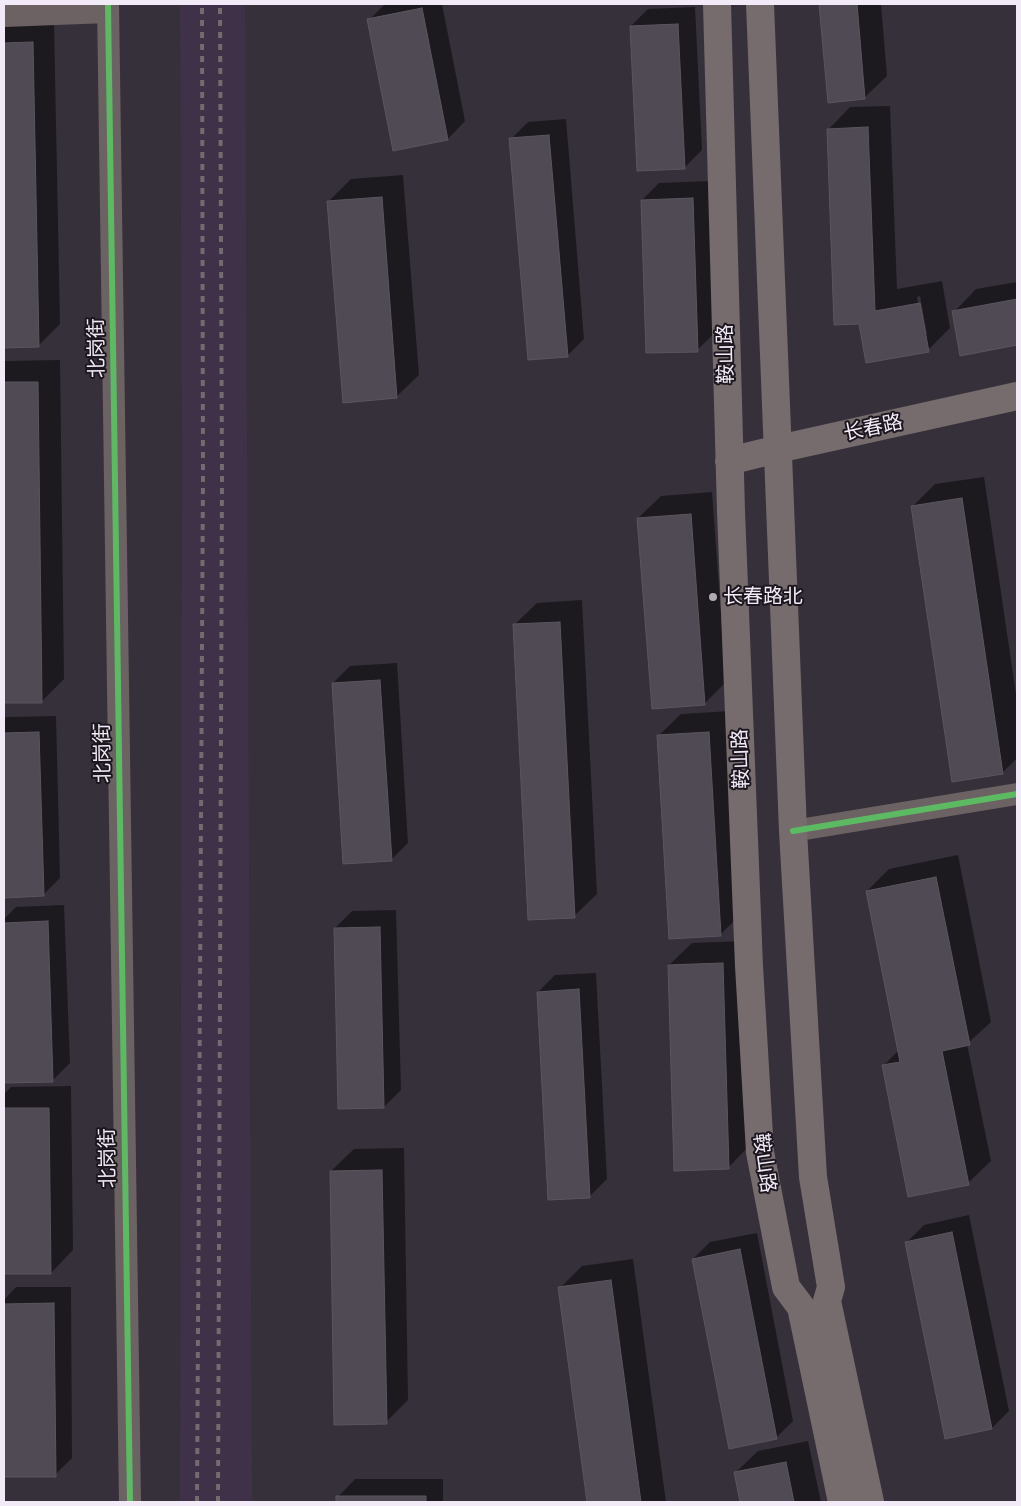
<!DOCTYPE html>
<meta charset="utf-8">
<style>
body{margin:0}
#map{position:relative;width:1021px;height:1506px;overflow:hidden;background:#36303b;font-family:"Alegreya Sans",sans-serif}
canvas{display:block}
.frame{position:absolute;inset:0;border:5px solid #f2ebf7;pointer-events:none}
</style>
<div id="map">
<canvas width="1021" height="1506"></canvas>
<div class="frame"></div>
</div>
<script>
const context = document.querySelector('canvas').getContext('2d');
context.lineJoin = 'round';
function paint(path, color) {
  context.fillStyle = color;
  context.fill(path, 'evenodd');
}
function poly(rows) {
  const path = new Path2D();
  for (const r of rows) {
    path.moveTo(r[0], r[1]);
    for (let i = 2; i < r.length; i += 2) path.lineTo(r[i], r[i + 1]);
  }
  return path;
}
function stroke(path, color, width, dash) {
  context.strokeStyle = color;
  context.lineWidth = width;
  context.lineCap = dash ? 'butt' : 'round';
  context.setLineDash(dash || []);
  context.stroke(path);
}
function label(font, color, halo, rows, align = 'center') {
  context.font = font + ' "Alegreya Sans","Noto Sans SC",sans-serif';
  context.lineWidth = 4;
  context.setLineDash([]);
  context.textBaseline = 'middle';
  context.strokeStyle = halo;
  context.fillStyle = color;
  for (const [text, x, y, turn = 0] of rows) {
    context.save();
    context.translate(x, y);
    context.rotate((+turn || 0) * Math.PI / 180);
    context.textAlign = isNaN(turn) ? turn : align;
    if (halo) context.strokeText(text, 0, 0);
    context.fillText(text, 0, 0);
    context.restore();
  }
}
const built = poly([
 [180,4,245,4,252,1502,180,1502,182,456]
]);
const shadow = poly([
 [385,4,442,4,465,121,448,139,369,20],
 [821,4,881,4,887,76,864,98,829,101],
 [695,7,702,150,685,167,631,26,648,9],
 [54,21,60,324,38,346,4,347,4,22],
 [890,106,897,289,942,281,950,328,928,350,867,361,828,130,850,107],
 [920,296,927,334,924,334,917,297],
 [566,119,584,339,567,356,511,139,528,122],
 [403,175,419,375,396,397,329,201,351,179],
 [710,181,715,333,697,350,642,200,659,183],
 [1017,282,1017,344,961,354,954,312,976,289],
 [60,360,64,679,41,702,4,702,4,362,5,361],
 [984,477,1017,701,1017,758,1002,773,912,507,935,484],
 [712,492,726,682,704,704,638,518,661,496],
 [582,600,597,894,574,916,514,625,537,603],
 [397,663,408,843,391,860,333,683,350,666],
 [731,711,742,913,720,935,658,736,681,714],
 [56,716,60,878,43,895,4,896,4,719,6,717],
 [958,855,991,1022,967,1044,991,1161,968,1183,883,1066,899,1050,867,891,889,869],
 [64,905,70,1063,52,1081,5,1082,4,919,16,907],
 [396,910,401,1090,384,1107,335,928,352,911],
 [744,941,750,1145,728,1168,669,965,692,943],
 [596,973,607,1179,590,1196,538,992,555,975],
 [71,1086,73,1250,51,1273,4,1273,4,1094,11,1087],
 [404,1148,408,1400,386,1422,331,1171,354,1149],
 [969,1215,1009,1411,992,1428,907,1242,924,1225],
 [757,1233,793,1421,776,1438,693,1259,710,1242],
 [633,1259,666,1502,589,1502,560,1288,582,1266],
 [16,1287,71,1287,72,1458,55,1475,4,1476,4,1300],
 [808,1441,821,1502,741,1502,735,1473,758,1451],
 [355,1479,443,1479,443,1502,338,1502,338,1497]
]);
const building = poly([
 [819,4,857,4,865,99,828,103,819,4],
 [422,8,448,140,393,151,367,19,422,8],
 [678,24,685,169,637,171,630,26,678,24],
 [33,42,39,347,4,348,4,43,33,42],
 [868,127,875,311,920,303,929,352,866,363,859,324,834,325,827,129,868,127],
 [549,135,568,357,528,360,509,138,549,135],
 [382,197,397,398,343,403,327,201,382,197],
 [693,198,698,352,646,353,641,200,693,198],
 [1017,299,1017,345,960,356,952,311,1017,299],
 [4,382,38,382,42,703,4,703,4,382],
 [962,498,1003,774,952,782,911,506,962,498],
 [691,514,705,705,652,709,637,518,691,514],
 [560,622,575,918,528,920,513,624,560,622],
 [380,680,392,861,343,864,332,683,380,680],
 [39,732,44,896,4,898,4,733,39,732],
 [709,732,721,936,669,939,657,735,709,732],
 [936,877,970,1045,942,1051,969,1185,908,1197,882,1065,900,1062,866,891,936,877],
 [48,921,53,1082,4,1083,4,923,48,921],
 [380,927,384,1108,338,1109,334,928,380,927],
 [723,963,729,1169,674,1171,668,965,723,963],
 [579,989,590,1198,548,1200,537,992,579,989],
 [4,1108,49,1108,51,1274,4,1274,4,1108],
 [382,1170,387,1424,334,1425,330,1171,382,1170],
 [952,1232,992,1429,945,1439,905,1242,952,1232],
 [740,1249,777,1439,729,1449,692,1259,740,1249],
 [611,1280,641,1502,587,1502,558,1287,611,1280],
 [54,1303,56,1477,4,1477,4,1304,54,1303],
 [786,1462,794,1502,740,1502,734,1472,786,1462],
 [336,1496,426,1496,426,1502,336,1502,336,1496]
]);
const street = poly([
 [108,4,130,1502],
 [4,16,108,12],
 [793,831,1017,794]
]);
const primary = poly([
 [717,4,731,511,749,966,760,1152,786,1287,801,1307,842,1502],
 [760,4,793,831,813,1177,831,1287,827,1301,870,1502],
 [729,461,778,449,1017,396]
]);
const rail = poly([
 [197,1502,203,476,202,4],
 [218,1502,222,476,220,4]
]);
const cycleway = poly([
 [108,4,130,1502],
 [793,831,1017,794]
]);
const markers = [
 [713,597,5,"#b0aab5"]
];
const streetNames = [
 ["北岗街",97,348,-91],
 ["鞍山路",726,354,-91],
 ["长春路",873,428,-12],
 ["北岗街",103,753,-91],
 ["鞍山路",741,759,-92],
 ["北岗街",108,1158,-91],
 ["鞍山路",764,1163,82]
];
const poiNames = [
 ["长春路北",723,597]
];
paint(built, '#3f3147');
paint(shadow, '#0007');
paint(building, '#4f4a53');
stroke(building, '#5b555f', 1);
stroke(street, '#6c6263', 22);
stroke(primary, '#776c6d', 28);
stroke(rail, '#726b6f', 4, [6, 6]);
stroke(cycleway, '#5cba63', 6);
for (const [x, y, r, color] of markers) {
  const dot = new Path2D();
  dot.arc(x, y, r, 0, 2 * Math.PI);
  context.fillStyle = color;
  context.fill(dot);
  stroke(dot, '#1c171f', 2);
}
label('20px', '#f2ebf7', '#1c171f', streetNames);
label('20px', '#f2ebf7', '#1c171f', poiNames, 'left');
</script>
